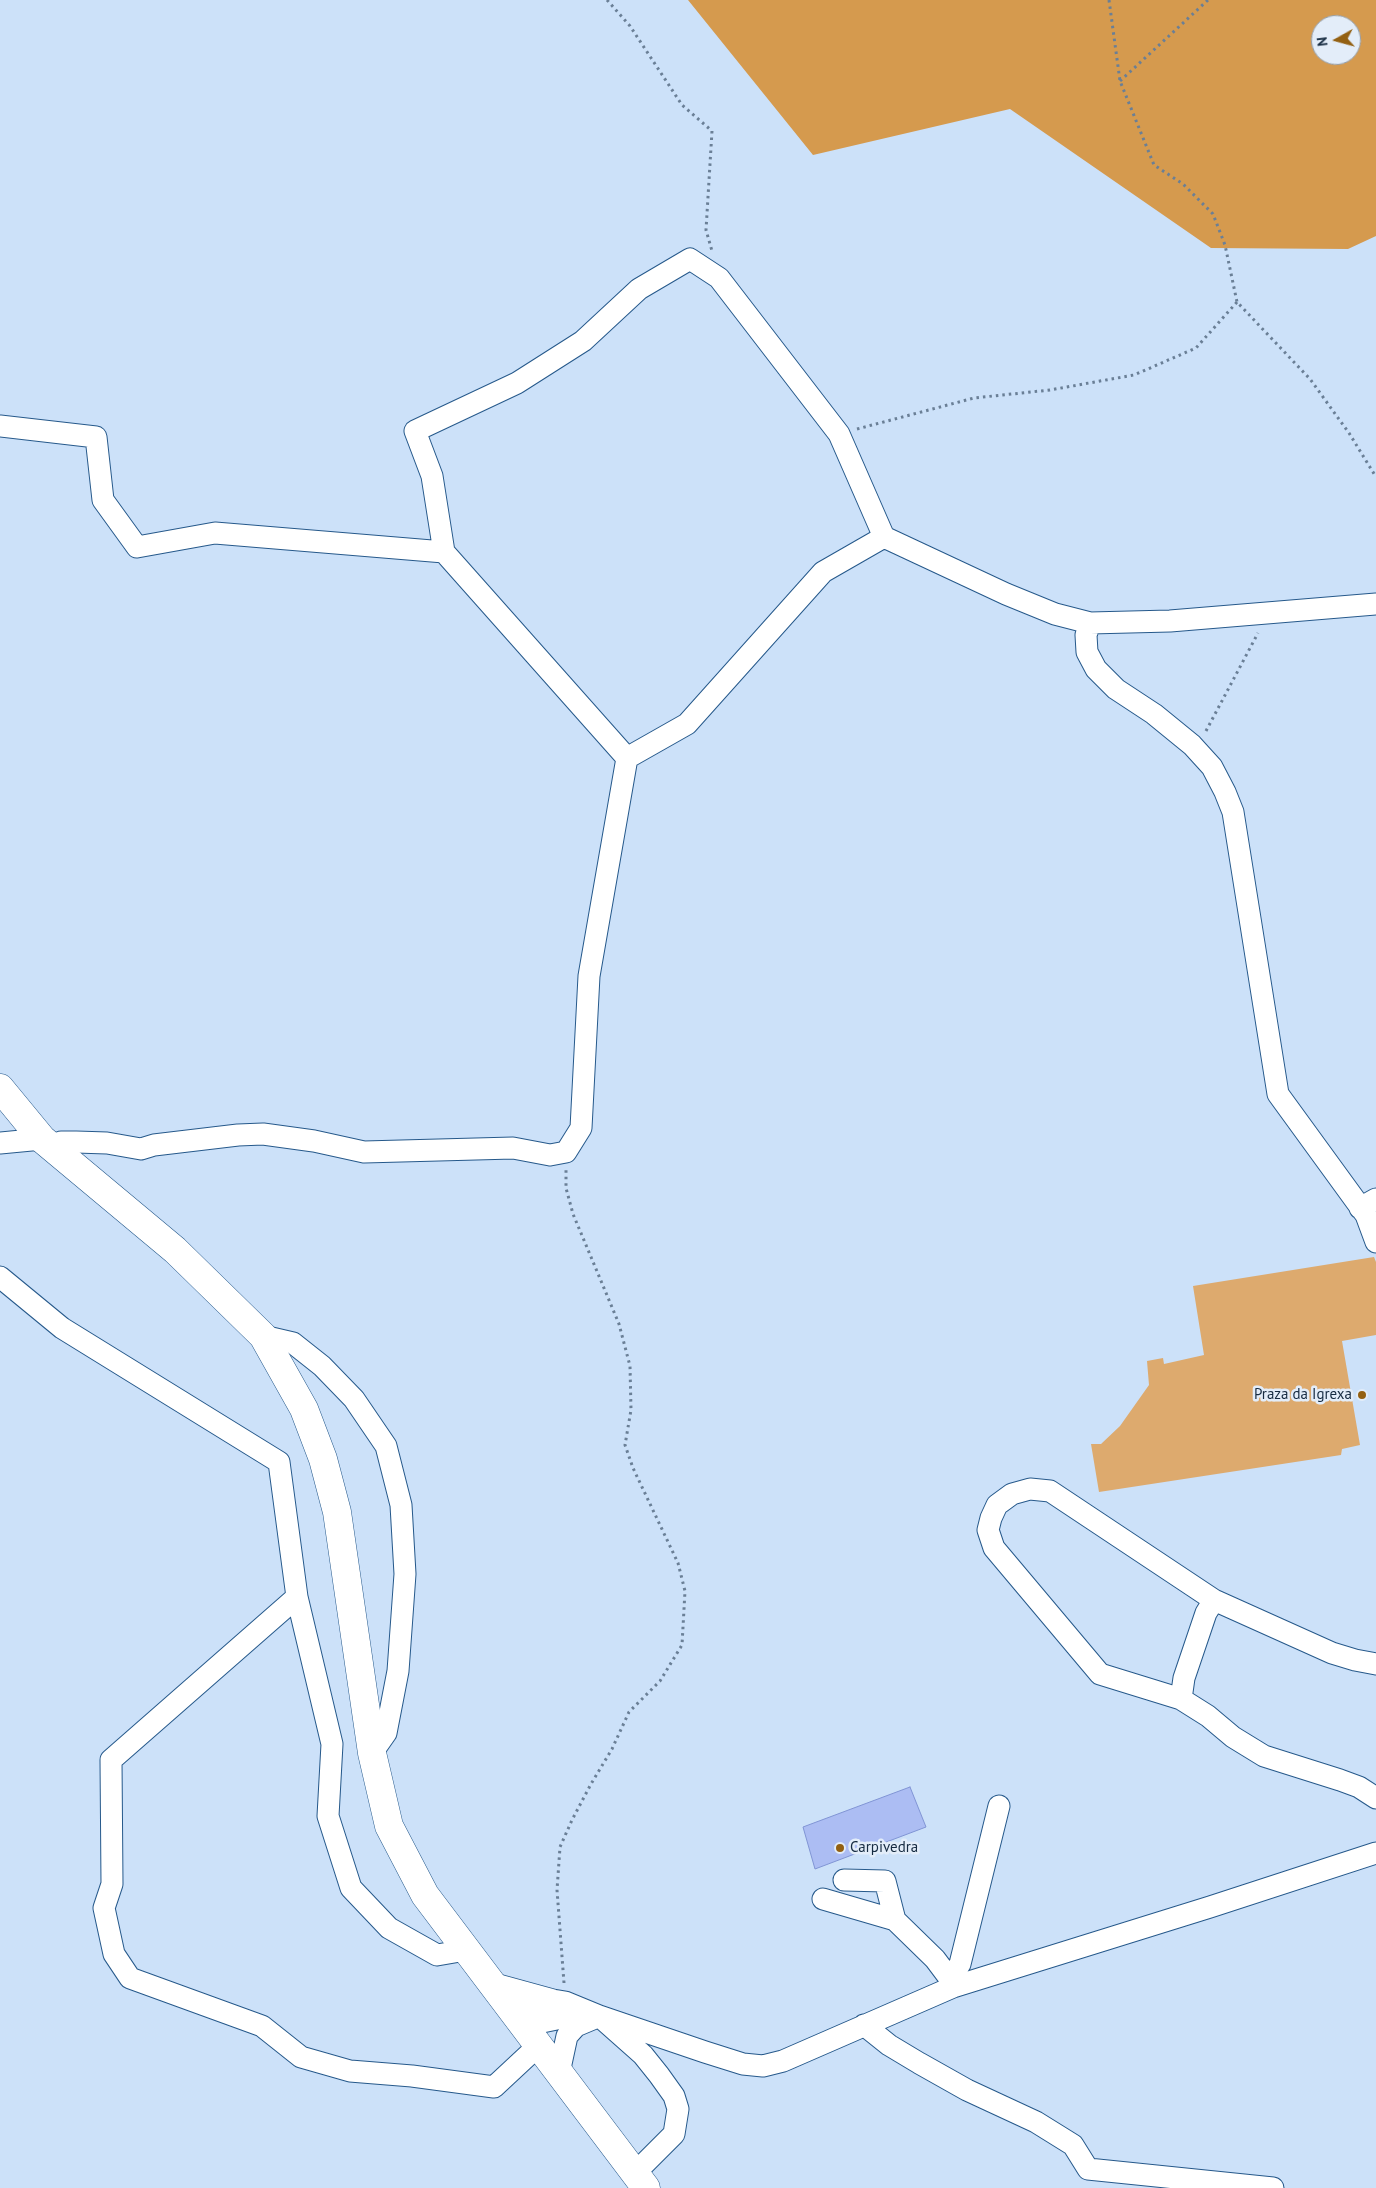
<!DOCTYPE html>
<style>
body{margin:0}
#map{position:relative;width:1376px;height:2188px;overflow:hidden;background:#cce1f9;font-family:"PT Sans",sans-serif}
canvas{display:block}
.north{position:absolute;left:1311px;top:15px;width:50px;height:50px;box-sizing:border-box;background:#e3edf9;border:1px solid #919faf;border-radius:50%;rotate:263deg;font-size:14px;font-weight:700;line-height:20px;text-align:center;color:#162b41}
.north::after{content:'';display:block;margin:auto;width:18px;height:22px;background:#936012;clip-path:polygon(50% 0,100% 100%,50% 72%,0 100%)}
</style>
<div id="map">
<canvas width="1376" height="2188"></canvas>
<div class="north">N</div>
</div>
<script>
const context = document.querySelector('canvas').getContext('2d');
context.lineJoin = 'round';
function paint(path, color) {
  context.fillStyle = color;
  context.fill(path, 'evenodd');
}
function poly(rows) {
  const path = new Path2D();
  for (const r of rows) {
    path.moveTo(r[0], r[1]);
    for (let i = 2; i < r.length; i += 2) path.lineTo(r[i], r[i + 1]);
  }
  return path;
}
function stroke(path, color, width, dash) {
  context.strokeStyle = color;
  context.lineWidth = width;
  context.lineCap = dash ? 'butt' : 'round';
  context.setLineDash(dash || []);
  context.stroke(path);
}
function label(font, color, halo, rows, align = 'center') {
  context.font = font + ' "PT Sans",sans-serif';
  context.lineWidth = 5;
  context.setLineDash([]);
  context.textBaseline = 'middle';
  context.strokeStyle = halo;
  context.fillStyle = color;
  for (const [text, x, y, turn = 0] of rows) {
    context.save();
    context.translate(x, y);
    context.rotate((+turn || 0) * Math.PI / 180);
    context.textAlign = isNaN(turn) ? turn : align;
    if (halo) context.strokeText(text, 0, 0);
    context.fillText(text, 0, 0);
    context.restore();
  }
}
const green = poly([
 [1374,1257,1376,1262,1376,1335,1342,1341,1360,1445,1342,1449,1341,1455,1099,1492,1091,1444,1101,1444,1120,1426,1149,1385,1147,1361,1163,1358,1164,1364,1204,1355,1193,1286]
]);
const forest = poly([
 [688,0,1376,0,1376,236,1348,249,1211,248,1010,109,813,155],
 [1321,25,1351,25,1351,55,1321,55]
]);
const building = poly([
 [910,1787,926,1827,815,1869,803,1827,910,1787]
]);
const path = poly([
 [607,0,630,26,682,105,712,131,706,230,712,251],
 [1109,0,1120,81,1154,165,1183,184,1213,214,1225,245,1237,302,1310,379,1349,433,1376,477],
 [1120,81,1208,0],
 [857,429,974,398,1050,390,1134,375,1196,348,1237,302],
 [1206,731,1258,633],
 [564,1983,557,1890,560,1847,572,1820,591,1784,612,1749,629,1712,660,1681,682,1645,685,1591,678,1563,633,1468,625,1445,631,1410,630,1366,619,1324,573,1214,566,1188,566,1170]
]);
const minor = poly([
 [0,426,96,437,103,500,137,547,215,533,444,552,627,758],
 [444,552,432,476,415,431,517,383,583,341,639,289,690,259,719,278,839,434,884,537],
 [1090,623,1086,635,1087,652,1096,669,1116,689,1154,714,1192,745,1212,767,1225,792,1233,812,1278,1094,1366,1215,1376,1242],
 [0,1143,42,1139],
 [51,1147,61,1142,76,1142,107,1143,141,1149,154,1145,238,1135,263,1134,314,1141,364,1152,513,1148,550,1155,566,1152,581,1128,589,976,627,758,687,724,823,572,884,537,1006,594,1055,614,1090,623,1170,621,1376,604],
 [1360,1208,1376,1199],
 [0,1277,62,1328,279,1462,297,1597,332,1744,328,1816,351,1888,389,1928,437,1955,466,1950],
 [263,1336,293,1343,322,1366,354,1399,386,1446,401,1505,405,1574,398,1671,386,1733,372,1753],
 [297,1597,111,1760,112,1884,104,1908,114,1954,130,1978,262,2026,301,2057,350,2071,412,2076,494,2087,538,2046],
 [1376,1664,1355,1660,1332,1653,1214,1600,1050,1491,1030,1489,1012,1494,997,1505,991,1518,988,1530,994,1548,1100,1674,1181,1699,1208,1716,1233,1737,1264,1756,1340,1780,1359,1787,1376,1798],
 [1181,1699,1184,1678,1206,1613,1214,1600],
 [844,1880,885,1881,895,1920],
 [823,1899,895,1920,935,1959,950,1979,953,1987],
 [950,1979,960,1964,999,1806],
 [491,1983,553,2000],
 [517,2017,553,2000,565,2002,599,2016,705,2052,743,2064,763,2066,783,2061,953,1987,1210,1907,1376,1853],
 [864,2025,889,2045,919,2063,967,2090,1036,2122,1073,2145,1088,2169,1273,2188],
 [523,2026,571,2016,599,2016,643,2055,659,2075,674,2096,678,2109,674,2134,635,2173],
 [559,2073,567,2036,576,2026,595,2018]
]);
const highway = poly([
 [0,1088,42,1139,175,1250,263,1336,304,1409,323,1459,337,1512,372,1753,389,1826,425,1895,646,2188]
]);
const markers = [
 [1362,1395,5,"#936012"],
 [840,1848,5,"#936012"]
];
const poiNames = [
 ["Praza da Igrexa",1352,1395],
 ["Carpivedra",850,1848,"left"]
];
paint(green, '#ddaa6e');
paint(forest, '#d59a4e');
paint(building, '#acbdf3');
stroke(building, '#8094d4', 1);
stroke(minor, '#26598b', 23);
stroke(highway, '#26598b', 29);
stroke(path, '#6a7f96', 3, [2.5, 4]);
stroke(minor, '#fff', 21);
stroke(highway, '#fff', 28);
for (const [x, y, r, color] of markers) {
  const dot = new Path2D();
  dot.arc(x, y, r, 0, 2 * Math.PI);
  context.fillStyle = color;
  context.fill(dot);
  stroke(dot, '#e3edf9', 2);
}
label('15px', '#162b41', '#e3edf9', poiNames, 'right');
</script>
